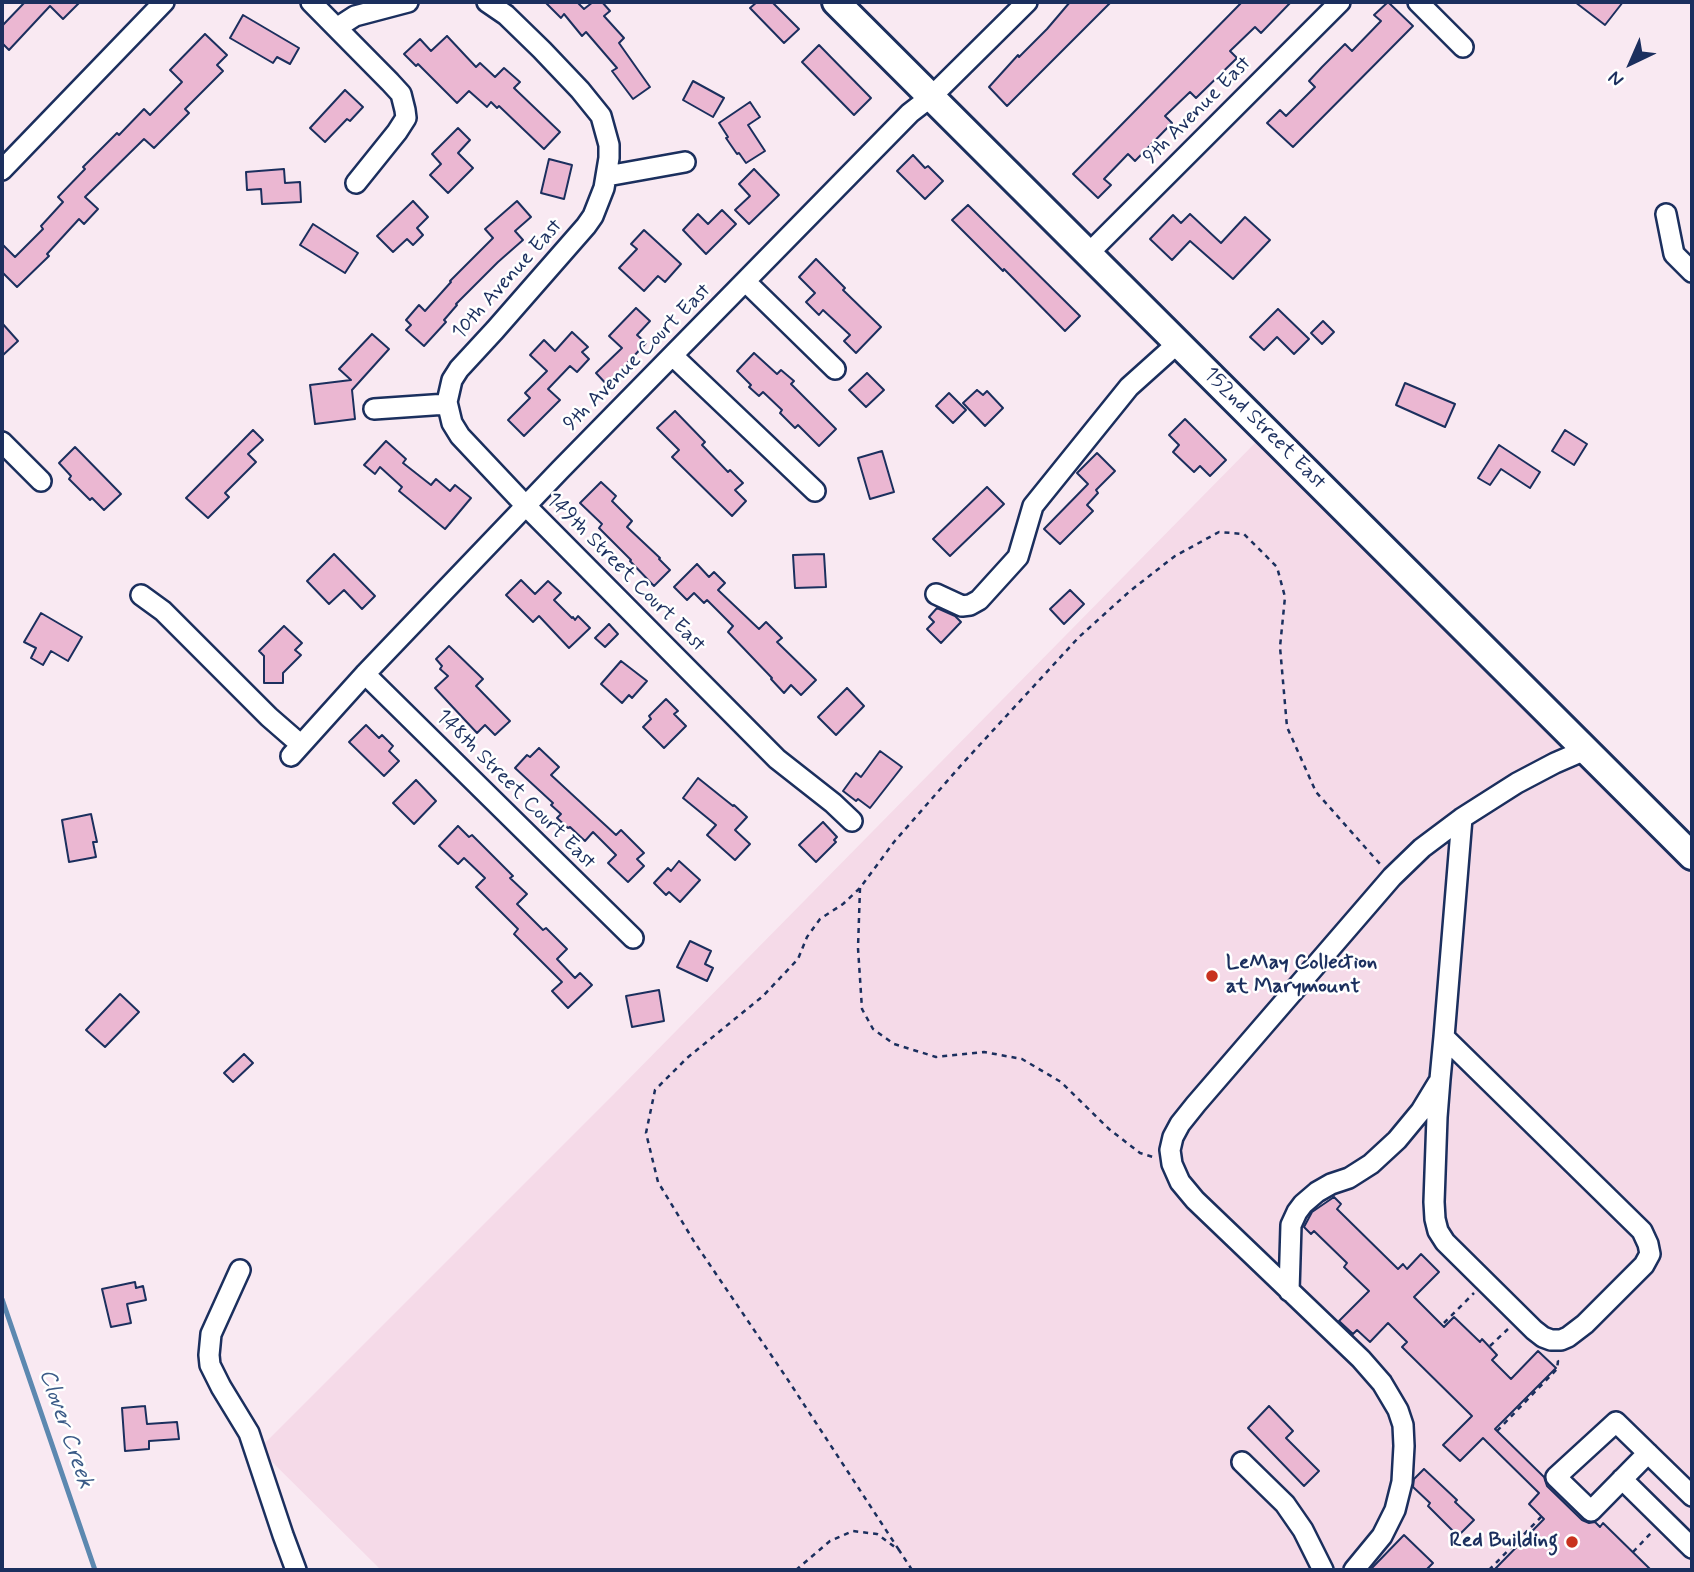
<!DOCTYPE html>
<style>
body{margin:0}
#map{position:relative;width:1694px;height:1572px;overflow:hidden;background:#f9e9f2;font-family:Mynerve,sans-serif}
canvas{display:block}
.frame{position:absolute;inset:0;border:4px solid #1b2f5e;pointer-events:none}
.north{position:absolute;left:1596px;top:28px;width:70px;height:70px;-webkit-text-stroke:5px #fff;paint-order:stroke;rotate:224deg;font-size:19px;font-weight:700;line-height:28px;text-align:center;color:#1b2f5e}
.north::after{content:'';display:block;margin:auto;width:24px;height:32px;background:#1b2f5e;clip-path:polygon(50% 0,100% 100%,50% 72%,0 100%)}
</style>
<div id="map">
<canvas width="1694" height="1572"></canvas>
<div class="frame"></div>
<div class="north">N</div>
</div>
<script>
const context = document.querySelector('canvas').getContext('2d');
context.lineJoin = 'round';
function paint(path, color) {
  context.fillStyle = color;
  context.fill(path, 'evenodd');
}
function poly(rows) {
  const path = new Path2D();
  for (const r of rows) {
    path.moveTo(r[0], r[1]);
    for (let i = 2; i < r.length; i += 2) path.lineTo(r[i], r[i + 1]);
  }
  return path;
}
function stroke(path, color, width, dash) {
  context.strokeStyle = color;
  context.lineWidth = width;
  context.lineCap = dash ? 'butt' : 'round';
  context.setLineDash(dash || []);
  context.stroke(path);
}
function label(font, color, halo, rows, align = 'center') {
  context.font = font + ' Mynerve,sans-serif';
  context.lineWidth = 5;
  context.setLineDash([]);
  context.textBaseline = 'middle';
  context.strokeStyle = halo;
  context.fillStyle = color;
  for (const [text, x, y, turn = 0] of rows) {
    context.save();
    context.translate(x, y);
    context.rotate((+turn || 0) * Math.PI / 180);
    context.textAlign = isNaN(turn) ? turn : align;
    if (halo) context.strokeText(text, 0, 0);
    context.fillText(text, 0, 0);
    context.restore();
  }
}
const built = poly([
 [1269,433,1692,856,1692,1570,381,1570,259,1449,613,1095,1257,441]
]);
const stream = poly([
 [2,1299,95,1570]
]);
const building = poly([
 [25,2,80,2,63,19,50,6,9,50,2,43,2,26,25,2],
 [545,2,577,2,584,9,593,2,602,2,610,11,604,16,624,38,619,43,650,87,633,99,612,71,617,68,586,32,582,36,564,14,561,18,545,2],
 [757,2,772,2,799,29,784,43,750,8,757,2],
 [1070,2,1111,2,1007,106,989,87,1018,55,1019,57,1047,29,1070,2],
 [1242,2,1291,2,1261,33,1255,27,1230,51,1237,58,1196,98,1190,92,1165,116,1172,123,1135,161,1128,154,1104,179,1111,185,1098,198,1073,174,1242,2],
 [1388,2,1413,26,1293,147,1267,123,1280,110,1286,116,1315,87,1309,81,1322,67,1345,44,1352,51,1381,21,1374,15,1388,2],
 [1575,2,1623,2,1605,25,1575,2],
 [243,15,299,48,290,64,277,57,273,63,230,38,243,15],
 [205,34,227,55,217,65,223,71,185,109,189,113,154,148,144,139,85,197,98,209,84,224,79,219,47,254,49,256,17,287,2,272,2,244,15,257,43,229,41,226,63,202,58,197,85,169,83,167,117,133,119,135,144,109,150,115,182,82,170,70,205,34],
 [447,36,476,67,480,63,495,77,504,68,520,82,514,88,560,132,544,149,499,106,497,108,491,102,487,107,469,91,457,103,418,64,416,66,404,54,420,39,431,51,447,36],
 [819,45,871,98,854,115,802,62,819,45],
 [693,81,724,98,713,117,683,100,693,81],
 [345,90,363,107,350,121,347,119,325,142,310,128,345,90],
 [750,102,760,117,748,125,765,151,746,163,739,153,737,154,726,138,728,137,719,123,750,102],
 [458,128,470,140,458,153,473,168,448,193,430,175,441,164,432,154,458,128],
 [913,155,925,168,928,166,943,181,925,199,897,171,913,155],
 [549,159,572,165,564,199,541,193,549,159],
 [284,169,285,183,300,182,301,202,262,204,261,189,247,190,246,172,284,169],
 [754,169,779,195,749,224,735,210,750,196,739,184,754,169],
 [413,201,428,217,417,228,423,235,413,245,407,239,393,252,377,236,413,201],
 [517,201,531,217,515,231,523,240,498,262,456,304,457,305,444,320,446,322,424,346,406,330,411,325,406,320,419,305,425,311,451,282,450,281,493,238,485,229,517,201],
 [968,205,1080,316,1065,331,1004,269,1003,271,952,220,968,205],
 [722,210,736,224,706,254,683,230,698,214,708,224,722,210],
 [1190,214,1221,243,1245,217,1270,240,1233,279,1190,241,1172,260,1150,239,1173,215,1181,223,1190,214],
 [313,224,358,253,345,273,300,245,313,224],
 [644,230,681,264,665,282,658,276,644,291,619,268,637,249,631,244,644,230],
 [816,259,845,288,843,290,881,327,856,353,844,341,850,335,823,310,819,315,806,302,815,293,799,277,816,259],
 [636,308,650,321,637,335,646,343,621,370,624,374,610,388,596,373,622,348,609,336,636,308],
 [1278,309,1309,339,1294,354,1277,337,1264,350,1250,337,1278,309],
 [1323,321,1334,332,1322,344,1311,333,1323,321],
 [2,323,18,341,2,356,2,323],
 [572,332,588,347,582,352,589,359,577,372,570,366,548,389,560,400,524,436,508,420,530,398,525,393,547,371,530,355,544,340,555,351,572,332],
 [372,334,389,349,352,390,355,419,315,424,310,385,351,380,339,369,372,334],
 [754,353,777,374,781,370,794,381,791,384,836,429,819,446,798,425,795,428,780,413,782,410,763,392,759,396,749,387,751,385,737,371,754,353],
 [867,373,884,390,866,407,849,390,867,373],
 [1405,383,1455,404,1445,427,1396,405,1405,383],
 [977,390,983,395,987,391,1003,408,985,426,963,403,977,390],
 [949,393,966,410,953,423,936,406,949,393],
 [675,411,705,442,702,445,728,472,730,470,743,483,735,490,746,501,732,516,672,457,679,450,657,428,675,411],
 [1185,419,1226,460,1210,476,1200,466,1194,472,1173,452,1179,445,1169,435,1185,419],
 [253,430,263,440,248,454,256,462,225,493,229,497,208,518,186,498,253,430],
 [1565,430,1587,444,1574,465,1552,451,1565,430],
 [386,441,406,459,403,463,431,485,436,479,450,491,455,485,471,498,445,529,399,491,402,487,380,467,375,474,364,465,386,441],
 [1499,445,1540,472,1530,488,1501,469,1490,485,1478,478,1499,445],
 [75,447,121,494,104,510,92,498,90,500,69,479,71,476,59,463,75,447],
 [882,451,894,492,870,499,858,458,882,451],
 [1097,453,1115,471,1096,490,1098,493,1087,505,1093,511,1060,544,1044,529,1088,484,1077,473,1097,453],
 [601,482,616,496,612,501,632,521,627,527,660,558,659,559,670,570,654,586,630,561,631,560,599,528,602,524,580,503,601,482],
 [987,487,1004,504,950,556,933,539,987,487],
 [334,554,375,596,362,609,344,590,329,604,307,581,334,554],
 [824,554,826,587,795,588,793,555,824,554],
 [697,564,709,577,714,572,725,583,718,590,759,629,766,622,782,638,777,642,816,680,801,695,791,685,784,693,771,679,772,678,728,632,733,626,707,600,704,603,694,593,687,600,674,587,697,564],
 [521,580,535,594,548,581,561,593,554,600,572,618,573,617,575,620,578,616,590,628,569,648,539,616,533,622,506,595,521,580],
 [1070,590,1084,604,1064,624,1050,609,1070,590],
 [937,608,955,616,961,622,941,643,927,629,934,622,929,617,937,608],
 [41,613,82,637,68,661,51,651,43,665,31,658,36,648,24,642,41,613],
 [609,624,618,634,605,647,595,638,609,624],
 [284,626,302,643,295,650,301,655,283,673,283,683,264,683,264,656,259,651,284,626],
 [449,646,483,679,476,686,510,721,495,735,485,725,477,733,435,688,448,676,440,669,442,666,436,659,449,646],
 [621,661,647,681,632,698,629,695,622,703,601,684,621,661],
 [847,688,864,706,836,735,818,717,847,688],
 [666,699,678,711,674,714,686,726,664,748,643,727,651,719,649,716,666,699],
 [366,725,379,738,382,735,393,746,389,751,399,761,384,776,349,742,366,725],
 [539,748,559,767,551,775,616,835,621,830,644,853,637,859,644,866,628,882,608,863,616,855,593,832,585,841,570,827,568,828,557,818,561,814,551,805,553,803,515,768,527,755,530,757,539,748],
 [880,751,902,767,870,808,858,799,856,801,843,791,856,773,861,777,880,751],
 [698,778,733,806,734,805,747,817,735,830,750,844,735,860,707,835,716,825,683,798,698,778],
 [416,780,436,801,414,824,393,803,416,780],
 [91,814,97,842,93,842,96,857,69,862,62,820,91,814],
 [823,822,837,837,834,840,836,842,816,862,799,845,823,822],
 [458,826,469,837,472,835,513,876,510,878,527,894,517,904,543,930,546,928,567,949,557,959,575,978,580,973,592,985,568,1008,552,991,562,982,514,934,518,929,476,887,485,878,464,858,458,864,439,846,458,826],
 [679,861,700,880,680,902,669,892,666,895,654,883,668,868,671,871,679,861],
 [690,941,711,951,705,964,713,968,707,981,677,967,690,941],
 [659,990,664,1021,632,1027,626,996,659,990],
 [120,994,139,1012,105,1047,86,1030,120,994],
 [244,1054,253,1063,233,1082,224,1073,244,1054],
 [1334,1197,1341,1204,1337,1209,1398,1269,1403,1264,1407,1269,1421,1254,1439,1272,1414,1297,1444,1327,1454,1317,1480,1342,1482,1339,1497,1355,1492,1360,1511,1379,1538,1351,1556,1368,1495,1429,1544,1477,1547,1486,1582,1520,1589,1523,1595,1522,1600,1527,1603,1523,1651,1570,1494,1570,1544,1519,1529,1504,1539,1493,1483,1438,1460,1461,1443,1445,1472,1416,1402,1347,1407,1342,1388,1323,1370,1342,1357,1330,1353,1334,1339,1321,1369,1291,1344,1267,1347,1263,1314,1231,1311,1234,1304,1227,1312,1212,1334,1197],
 [135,1282,136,1288,143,1286,146,1300,127,1304,131,1323,111,1327,102,1289,135,1282],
 [145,1406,147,1424,177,1422,179,1439,149,1441,149,1449,125,1451,122,1408,145,1406],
 [1269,1406,1293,1431,1286,1438,1319,1471,1304,1486,1248,1428,1269,1406],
 [1424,1469,1457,1500,1455,1502,1474,1520,1458,1536,1428,1506,1430,1503,1413,1487,1414,1479,1424,1469],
 [1404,1535,1433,1563,1426,1570,1370,1570,1404,1535]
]);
const path = poly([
 [860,888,858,948,862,1009,873,1029,894,1044,936,1057,984,1052,1022,1059,1061,1082,1109,1129,1140,1153,1153,1157],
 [1444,1323,1474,1293],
 [1490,1346,1508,1329],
 [1497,1431,1557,1369,1558,1361,1556,1358],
 [899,1550,786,1377,695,1243,658,1182,646,1133,655,1090,687,1058,763,996,798,959,807,937,820,919,843,904,860,888,894,842,963,763,1079,637,1130,591,1175,556,1219,532,1244,534,1277,567,1285,597,1280,647,1287,727,1316,792,1380,864],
 [1633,1552,1651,1533],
 [796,1570,830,1541,853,1531,877,1534,899,1550,912,1570],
 [1489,1570,1542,1516]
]);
const minor = poly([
 [311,2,390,82,401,94,405,110,406,118,397,132,356,183],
 [487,2,506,15,542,50,580,90,601,116,609,145,609,158,604,188,593,216,586,226,495,330,459,369,452,380,447,402,452,423,460,436,526,506,777,759,833,803,852,821],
 [1418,2,1463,47],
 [338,27,355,16,408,2],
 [2,170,164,2],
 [607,176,685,162],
 [1666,214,1674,254,1692,272],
 [1089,253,1340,2],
 [746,282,835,369],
 [673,356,815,491],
 [374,409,447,404],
 [2,442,41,481],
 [936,594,962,606,970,605,979,600,1018,557,1033,506,1129,387,1178,343],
 [141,595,163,611,269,717,300,744],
 [365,674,633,938],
 [291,756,365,674,560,470,910,113,932,96,1027,2],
 [1444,1037,1642,1231,1648,1244,1650,1254,1644,1265,1585,1324,1568,1337,1561,1340,1551,1340,1543,1337,1534,1330,1445,1242,1438,1231,1435,1219,1434,1202,1437,1117,1440,1079,1444,1037,1462,818],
 [240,1270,211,1334,209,1355,210,1365,221,1387,249,1433,283,1535,296,1570],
 [1289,1291,1291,1225,1297,1212,1303,1204,1317,1192,1331,1184,1349,1178,1371,1164,1397,1140,1421,1111,1438,1083],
 [1648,1453,1591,1511,1556,1477,1616,1422,1692,1496],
 [1242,1462,1285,1504,1303,1530,1323,1570],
 [1622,1479,1692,1548],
 [1354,1570,1382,1536,1395,1510,1402,1482,1404,1446,1403,1425,1398,1410,1382,1383,1361,1359,1195,1200,1180,1182,1172,1164,1170,1150,1173,1137,1180,1124,1196,1104,1392,877,1422,848,1462,818,1517,783,1555,763,1585,750]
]);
const major = poly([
 [836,2,1692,856]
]);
const markers = [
 [1212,976,7,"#c8321e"],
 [1572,1542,7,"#c8321e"]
];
const streetNames = [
 ["9th Avenue East",1198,111,-45],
 ["10th Avenue East",508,280,-48],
 ["9th Avenue Court East",638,358,-45],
 ["152nd Street East",1264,429,45],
 ["149th Street Court East",625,573,45],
 ["148th Street Court East",515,790,45]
];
const poiNames = [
 ["LeMay Collection",1226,964],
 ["at Marymount",1226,988],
 ["Red Building",1558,1542,"right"]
];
const waterNames = [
 ["Clover Creek",65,1429,71]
];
paint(built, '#f5dae8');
stroke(stream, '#5c88b0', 5);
paint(building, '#ebb7d2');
stroke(building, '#1b2f5e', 2);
stroke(minor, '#1b2f5e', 24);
stroke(major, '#1b2f5e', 32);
stroke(path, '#1b2f5e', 2.5, [5, 5]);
stroke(minor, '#fff', 19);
stroke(major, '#fff', 26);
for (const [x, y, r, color] of markers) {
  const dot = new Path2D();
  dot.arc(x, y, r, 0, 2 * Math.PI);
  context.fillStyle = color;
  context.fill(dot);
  stroke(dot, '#fff', 2.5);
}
label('21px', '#1b2f5e', '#fff', streetNames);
label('bold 21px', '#1b2f5e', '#fff', poiNames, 'left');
label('italic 23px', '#3b5b87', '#fff', waterNames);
</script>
